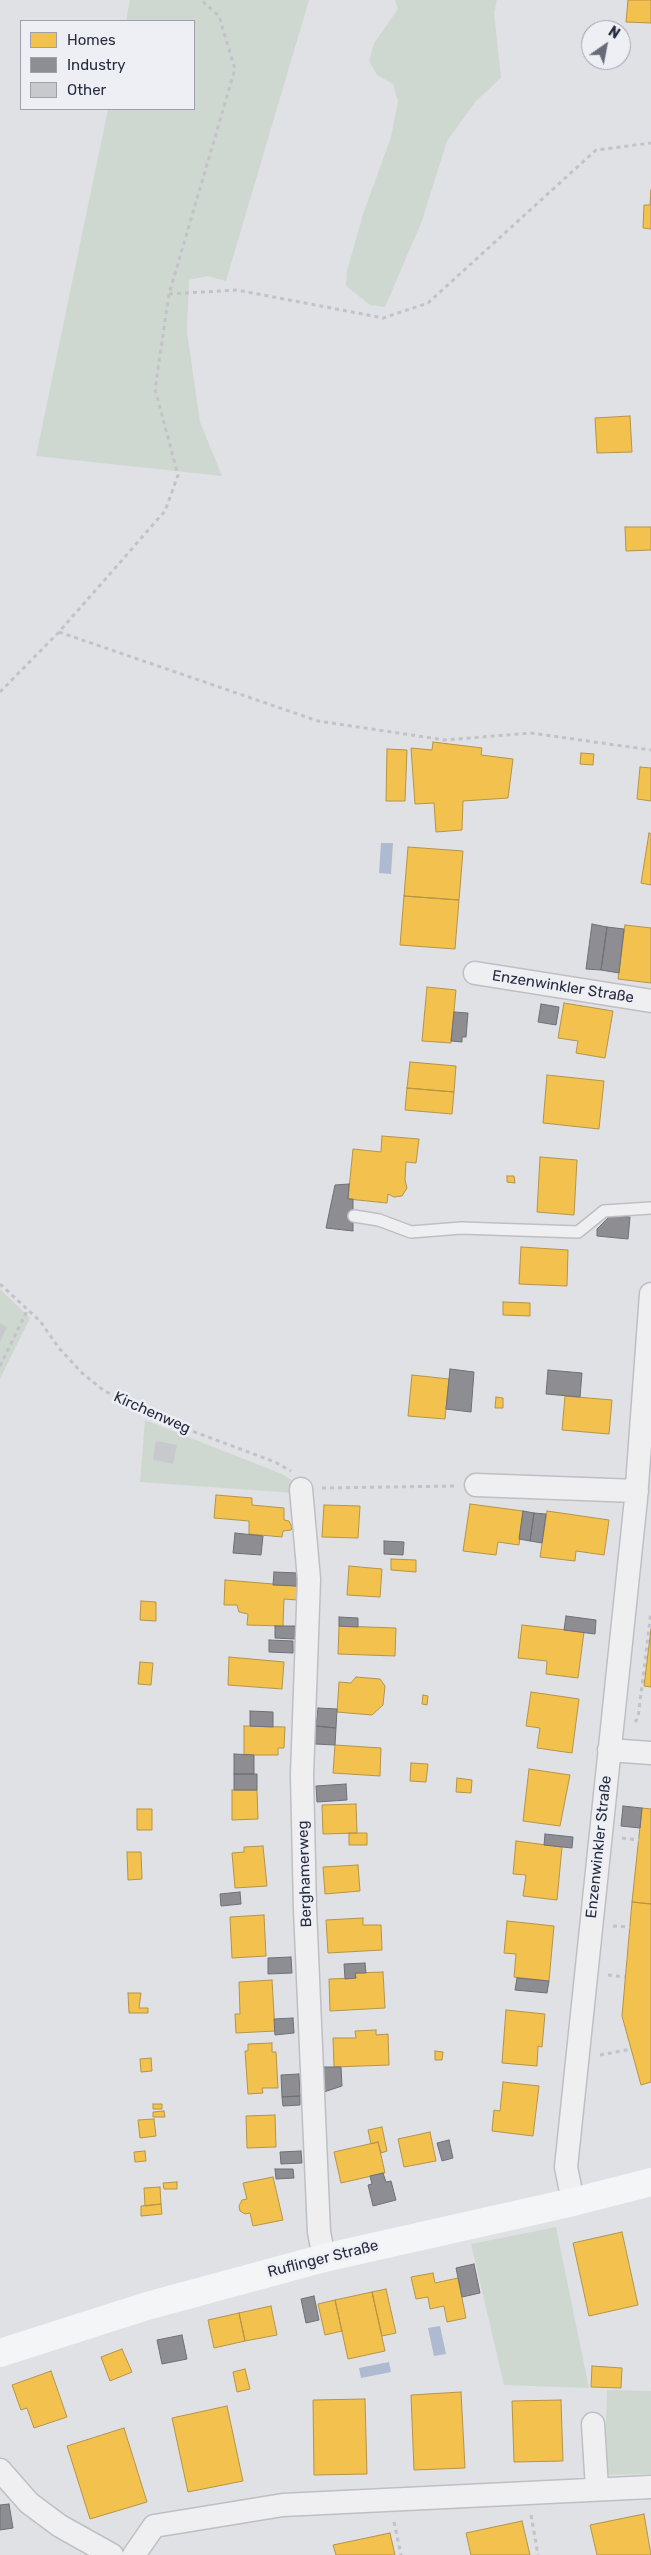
<!DOCTYPE html>
<meta charset="utf-8">
<style>
body{margin:0}
#map{position:relative;width:651px;height:2555px;overflow:hidden;background:#e0e1e5;font-family:Rubik,sans-serif}
canvas{display:block}
.legend{position:absolute;left:20px;top:20px;width:175px;height:90px;box-sizing:border-box;background:#edeff5;border:1px solid #9ea1ac;margin:0;padding:6px 9px;list-style:none;font-size:15px;color:#272c3e}
.legend li{display:flex;align-items:center;gap:10px;height:25px}
.legend b{width:25px;border:1px solid #9ea1ac}
.north{position:absolute;left:581px;top:20px;width:50px;height:50px;box-sizing:border-box;background:#edeff5;border:1px solid #9ea1ac;border-radius:50%;rotate:33deg;font-size:14px;font-weight:700;line-height:20px;text-align:center;color:#272c3e}
.north::after{content:'';display:block;margin:auto;width:18px;height:22px;background:#686b78;clip-path:polygon(50% 0,100% 100%,50% 72%,0 100%)}
</style>
<div id="map">
<canvas width="651" height="2555"></canvas>
<ul class="legend">
<li><b style="height:14px;background:#f2c14e"></b>Homes</li>
<li><b style="height:14px;background:#8d8d92"></b>Industry</li>
<li><b style="height:14px;background:#c8c9cd"></b>Other</li>
</ul>
<div class="north">N</div>
</div>
<script>
const context = document.querySelector('canvas').getContext('2d');
context.lineJoin = 'round';
function paint(path, color) {
  context.fillStyle = color;
  context.fill(path, 'evenodd');
}
function poly(rows) {
  const path = new Path2D();
  for (const r of rows) {
    path.moveTo(r[0], r[1]);
    for (let i = 2; i < r.length; i += 2) path.lineTo(r[i], r[i + 1]);
  }
  return path;
}
function stroke(path, color, width, dash) {
  context.strokeStyle = color;
  context.lineWidth = width;
  context.lineCap = dash ? 'butt' : 'round';
  context.setLineDash(dash || []);
  context.stroke(path);
}
function label(font, color, halo, rows, align = 'center') {
  context.font = font + ' Rubik,sans-serif';
  context.lineWidth = 5;
  context.setLineDash([]);
  context.textBaseline = 'middle';
  context.strokeStyle = halo;
  context.fillStyle = color;
  for (const [text, x, y, turn = 0] of rows) {
    context.save();
    context.translate(x, y);
    context.rotate((+turn || 0) * Math.PI / 180);
    context.textAlign = isNaN(turn) ? turn : align;
    if (halo) context.strokeText(text, 0, 0);
    context.fillText(text, 0, 0);
    context.restore();
  }
}
const green = poly([
 [130,0,309,0,226,281,207,276,189,280,187,332,200,422,222,476,36,456,108,109,194,109,194,21,126,21],
 [395,0,497,0,494,13,501,78,476,101,447,141,422,221,385,307,370,305,346,286,347,271,363,214,391,137,398,101,393,84,377,75,369,61,374,43,398,9],
 [0,1289,30,1318,0,1379],
 [145,1420,282,1474,292,1480,294,1493,140,1482],
 [556,2227,589,2388,504,2385,471,2244],
 [607,2390,651,2391,651,2474,604,2475]
]);
const water = poly([
 [381,843,393,843,391,874,379,873],
 [440,2326,446,2354,434,2356,428,2328],
 [389,2362,391,2372,361,2378,359,2368]
]);
const homes = poly([
 [628,0,651,0,651,23,626,22,628,0],
 [651,190,651,229,643,228,644,205,650,205,651,190],
 [630,416,632,452,597,453,595,418,630,416],
 [625,527,651,527,651,550,626,551,625,527],
 [433,742,482,748,481,755,513,759,508,798,463,801,462,830,436,832,434,803,415,804,411,748,432,750,433,742],
 [387,749,407,750,405,801,386,801,387,749],
 [581,753,594,754,593,765,580,764,581,753],
 [640,767,651,768,651,801,637,799,640,767],
 [649,833,651,834,651,885,641,883,649,833],
 [408,847,463,851,459,900,404,896,408,847],
 [404,896,459,900,455,949,400,945,404,896],
 [625,925,651,928,651,983,618,979,625,925],
 [427,987,456,990,451,1043,422,1041,427,987],
 [564,1003,613,1011,605,1058,576,1053,578,1041,558,1038,564,1003],
 [410,1062,456,1066,454,1092,407,1088,410,1062],
 [547,1075,604,1081,599,1129,543,1123,547,1075],
 [407,1088,454,1092,452,1114,405,1110,407,1088],
 [382,1136,419,1139,416,1163,406,1162,405,1180,407,1188,402,1196,394,1197,388,1194,387,1203,348,1199,353,1149,381,1152,382,1136],
 [540,1157,577,1160,574,1215,537,1212,540,1157],
 [507,1176,514,1176,515,1183,507,1182,507,1176],
 [521,1247,568,1250,567,1286,519,1284,521,1247],
 [503,1302,530,1303,530,1316,503,1315,503,1302],
 [412,1375,449,1379,445,1419,408,1416,412,1375],
 [565,1396,612,1400,609,1434,562,1430,565,1396],
 [496,1397,503,1398,503,1408,495,1408,496,1397],
 [216,1495,252,1498,252,1505,284,1508,284,1520,289,1521,292,1527,291,1530,283,1531,282,1537,249,1534,249,1521,214,1518,216,1495],
 [470,1504,523,1511,519,1545,498,1542,496,1555,463,1551,470,1504],
 [324,1505,360,1506,358,1538,322,1537,324,1505],
 [547,1511,609,1520,604,1555,576,1551,575,1561,540,1557,547,1511],
 [391,1559,416,1560,416,1572,391,1570,391,1559],
 [349,1566,382,1569,380,1597,347,1595,349,1566],
 [225,1580,297,1586,297,1600,284,1599,283,1626,247,1625,248,1614,239,1612,237,1605,224,1605,225,1580],
 [141,1601,156,1602,156,1621,140,1620,141,1601],
 [522,1625,584,1632,578,1678,546,1674,547,1661,518,1658,522,1625],
 [339,1626,396,1628,395,1656,338,1654,339,1626],
 [651,1629,651,1687,644,1686,651,1629],
 [229,1657,284,1662,282,1689,228,1685,229,1657],
 [140,1662,153,1663,151,1685,138,1684,140,1662],
 [356,1677,380,1679,385,1686,383,1705,372,1715,337,1712,339,1682,351,1683,356,1677],
 [531,1692,579,1699,572,1753,537,1748,540,1728,526,1726,531,1692],
 [423,1695,428,1696,427,1705,422,1704,423,1695],
 [244,1726,285,1727,284,1748,278,1748,278,1755,244,1755,244,1726],
 [335,1745,381,1748,380,1776,333,1773,335,1745],
 [411,1763,428,1764,426,1782,410,1781,411,1763],
 [529,1769,570,1775,560,1826,523,1821,529,1769],
 [457,1778,472,1780,471,1793,456,1792,457,1778],
 [232,1790,257,1790,258,1819,232,1820,232,1790],
 [356,1804,357,1833,323,1834,322,1805,356,1804],
 [642,1808,651,1809,651,1904,632,1902,642,1808],
 [137,1809,152,1809,152,1830,137,1830,137,1809],
 [349,1833,367,1833,367,1845,349,1845,349,1833],
 [516,1841,562,1847,557,1900,523,1896,526,1875,513,1874,516,1841],
 [263,1846,267,1886,235,1888,232,1853,244,1852,244,1847,263,1846],
 [127,1852,141,1852,142,1879,128,1880,127,1852],
 [358,1865,360,1891,325,1894,323,1867,358,1865],
 [632,1902,651,1904,651,2082,641,2085,622,2016,632,1902],
 [264,1915,266,1956,232,1958,230,1917,264,1915],
 [363,1918,363,1925,381,1925,382,1950,328,1953,326,1920,363,1918],
 [507,1921,554,1926,549,1981,514,1977,516,1954,504,1953,507,1921],
 [383,1972,385,2008,330,2011,329,1979,356,1978,355,1973,383,1972],
 [272,1980,275,2031,236,2033,235,2014,240,2014,239,1982,272,1980],
 [128,1993,141,1993,139,2008,148,2008,148,2013,129,2013,128,1993],
 [506,2010,545,2014,542,2047,538,2046,537,2066,502,2063,506,2010],
 [376,2030,376,2035,388,2034,389,2065,334,2067,333,2038,356,2038,355,2031,376,2030],
 [272,2043,272,2052,276,2052,278,2088,262,2088,263,2093,248,2094,245,2051,248,2051,248,2044,272,2043],
 [435,2051,443,2052,442,2060,435,2060,435,2051],
 [151,2058,152,2071,141,2072,140,2059,151,2058],
 [503,2082,539,2086,533,2136,492,2131,494,2110,500,2111,503,2082],
 [153,2104,162,2104,162,2109,153,2109,153,2104],
 [164,2111,165,2117,153,2117,153,2112,164,2111],
 [275,2115,276,2147,247,2148,246,2116,275,2115],
 [154,2119,156,2136,140,2138,138,2120,154,2119],
 [382,2127,387,2151,381,2153,378,2142,371,2144,368,2130,382,2127],
 [430,2132,436,2161,404,2167,398,2139,430,2132],
 [378,2142,385,2173,341,2183,334,2152,378,2142],
 [145,2151,146,2161,135,2162,134,2152,145,2151],
 [273,2177,283,2220,253,2226,250,2213,245,2214,240,2211,239,2206,242,2200,247,2199,243,2183,273,2177],
 [177,2182,177,2189,164,2189,163,2183,177,2182],
 [160,2187,161,2204,145,2206,144,2188,160,2187],
 [161,2204,162,2214,141,2216,141,2206,161,2204],
 [622,2232,638,2305,589,2316,573,2243,622,2232],
 [433,2273,435,2283,458,2278,466,2318,447,2322,444,2306,430,2309,428,2297,416,2299,411,2277,433,2273],
 [386,2289,396,2333,382,2336,372,2292,386,2289],
 [372,2292,385,2351,348,2359,335,2300,372,2292],
 [335,2300,342,2331,325,2335,318,2304,335,2300],
 [271,2306,277,2335,245,2341,239,2313,271,2306],
 [239,2313,245,2341,214,2348,208,2320,239,2313],
 [122,2349,132,2372,110,2381,101,2357,122,2349],
 [592,2366,622,2368,621,2388,591,2387,592,2366],
 [245,2369,250,2389,237,2392,233,2372,245,2369],
 [51,2371,67,2417,34,2428,27,2408,21,2410,12,2385,51,2371],
 [461,2392,465,2468,414,2470,411,2395,461,2392],
 [365,2399,367,2474,314,2475,313,2400,365,2399],
 [561,2400,563,2461,514,2462,512,2401,561,2400],
 [227,2406,243,2481,188,2492,172,2418,227,2406],
 [124,2428,147,2502,90,2519,67,2446,124,2428],
 [644,2514,651,2555,597,2555,590,2525,644,2514],
 [522,2521,530,2555,471,2555,466,2533,522,2521],
 [390,2533,395,2555,336,2555,333,2545,390,2533]
]);
const industry = poly([
 [592,924,607,927,601,970,586,969,592,924],
 [607,927,624,929,619,973,601,970,607,927],
 [541,1004,559,1007,556,1025,538,1022,541,1004],
 [454,1012,468,1013,466,1037,462,1037,462,1042,451,1041,454,1012],
 [349,1184,348,1199,353,1199,353,1231,326,1228,335,1185,349,1184],
 [611,1215,630,1217,628,1239,597,1236,597,1229,611,1215],
 [450,1369,474,1372,471,1412,446,1409,450,1369],
 [548,1370,582,1373,580,1397,546,1394,548,1370],
 [523,1511,534,1513,530,1541,519,1539,523,1511],
 [534,1513,546,1514,542,1543,530,1541,534,1513],
 [235,1533,263,1536,261,1555,233,1553,235,1533],
 [384,1541,404,1542,403,1555,384,1554,384,1541],
 [274,1572,298,1573,297,1586,273,1585,274,1572],
 [566,1616,596,1620,595,1634,564,1630,566,1616],
 [339,1617,358,1618,358,1627,339,1626,339,1617],
 [275,1626,295,1626,295,1639,275,1638,275,1626],
 [269,1640,293,1641,293,1653,269,1652,269,1640],
 [318,1708,337,1709,336,1728,316,1726,318,1708],
 [250,1711,273,1712,273,1727,250,1726,250,1711],
 [316,1726,336,1728,335,1745,315,1744,316,1726],
 [234,1754,254,1755,254,1774,234,1774,234,1754],
 [234,1774,257,1774,257,1790,234,1790,234,1774],
 [346,1784,347,1800,317,1802,316,1786,346,1784],
 [623,1806,642,1808,640,1828,621,1826,623,1806],
 [545,1834,573,1837,572,1848,544,1845,545,1834],
 [240,1892,241,1904,221,1906,220,1894,240,1892],
 [291,1957,292,1973,268,1974,268,1958,291,1957],
 [365,1963,366,1973,355,1973,356,1978,345,1979,344,1964,365,1963],
 [517,1978,549,1981,547,1993,515,1990,517,1978],
 [293,2018,294,2033,275,2035,274,2019,293,2018],
 [323,2067,341,2067,342,2086,324,2092,323,2067],
 [299,2074,300,2096,282,2097,281,2075,299,2074],
 [300,2096,300,2105,283,2106,282,2097,300,2096],
 [449,2140,453,2158,442,2161,437,2143,449,2140],
 [301,2151,302,2163,281,2164,280,2152,301,2151],
 [275,2169,293,2169,294,2178,276,2179,275,2169],
 [383,2173,386,2182,391,2181,396,2200,373,2206,368,2185,372,2184,370,2176,383,2173],
 [474,2264,480,2293,462,2297,456,2268,474,2264],
 [314,2296,319,2320,306,2323,301,2299,314,2296],
 [182,2335,187,2359,162,2364,157,2340,182,2335],
 [9,2504,13,2528,0,2530,0,2505,9,2504]
]);
const building = poly([
 [0,1323,7,1327,0,1342],
 [156,1441,177,1445,173,1464,153,1460]
]);
const path = poly([
 [169,294,237,290,383,318,428,303,596,150,651,143],
 [59,632,318,721,445,740,531,733,651,750],
 [0,692,59,632,165,511,178,475,155,389,169,294,235,69,219,16,201,0],
 [0,1284,40,1321,59,1348,82,1373,103,1390,152,1416,275,1462,291,1471],
 [0,1366,28,1309],
 [322,1488,455,1486],
 [635,1722,638,1718,651,1612],
 [622,1838,639,1840],
 [613,1926,630,1927],
 [608,1975,625,1977],
 [600,2055,631,2049],
 [531,2515,538,2555],
 [394,2522,401,2555]
]);
const lane = poly([
 [354,1216,379,1220,411,1232,461,1228,578,1232,604,1211,651,1208]
]);
const street = poly([
 [475,973,651,1001],
 [476,1485,637,1491],
 [301,1489,309,1579,302,1775,305,1909,319,2232,324,2258],
 [609,1750,651,1753],
 [573,2202,566,2167,636,1499,651,1294],
 [593,2424,597,2489],
 [0,2470,29,2503,60,2526,112,2555],
 [134,2555,154,2526,283,2505,651,2487]
]);
const secondary = poly([
 [0,2353,147,2306,324,2258,573,2202,651,2182]
]);
const streetNames = [
 ["Enzenwinkler Straße",563,987,9],
 ["Kirchenweg",152,1413,24],
 ["Enzenwinkler Straße",599,1847,-84],
 ["Berghamerweg",305,1874,-92],
 ["Ruflinger Straße",323,2259,-14]
];
paint(green, '#cfd8d0');
paint(water, '#aebad0');
paint(homes, '#f2c14e');
stroke(homes, '#b59449', 1);
paint(industry, '#8d8d92');
stroke(industry, '#6e7079', 1);
paint(building, '#c8c9cd');
stroke(lane, '#bebfc3', 14);
stroke(street, '#bebfc3', 25);
stroke(path, '#c2c2c8', 3, [4, 4]);
stroke(lane, '#efeff2', 11);
stroke(street, '#efeff2', 22);
stroke(secondary, '#f4f5f6', 28);
label('15px', '#272c3e', '#edeff5', streetNames);
</script>
